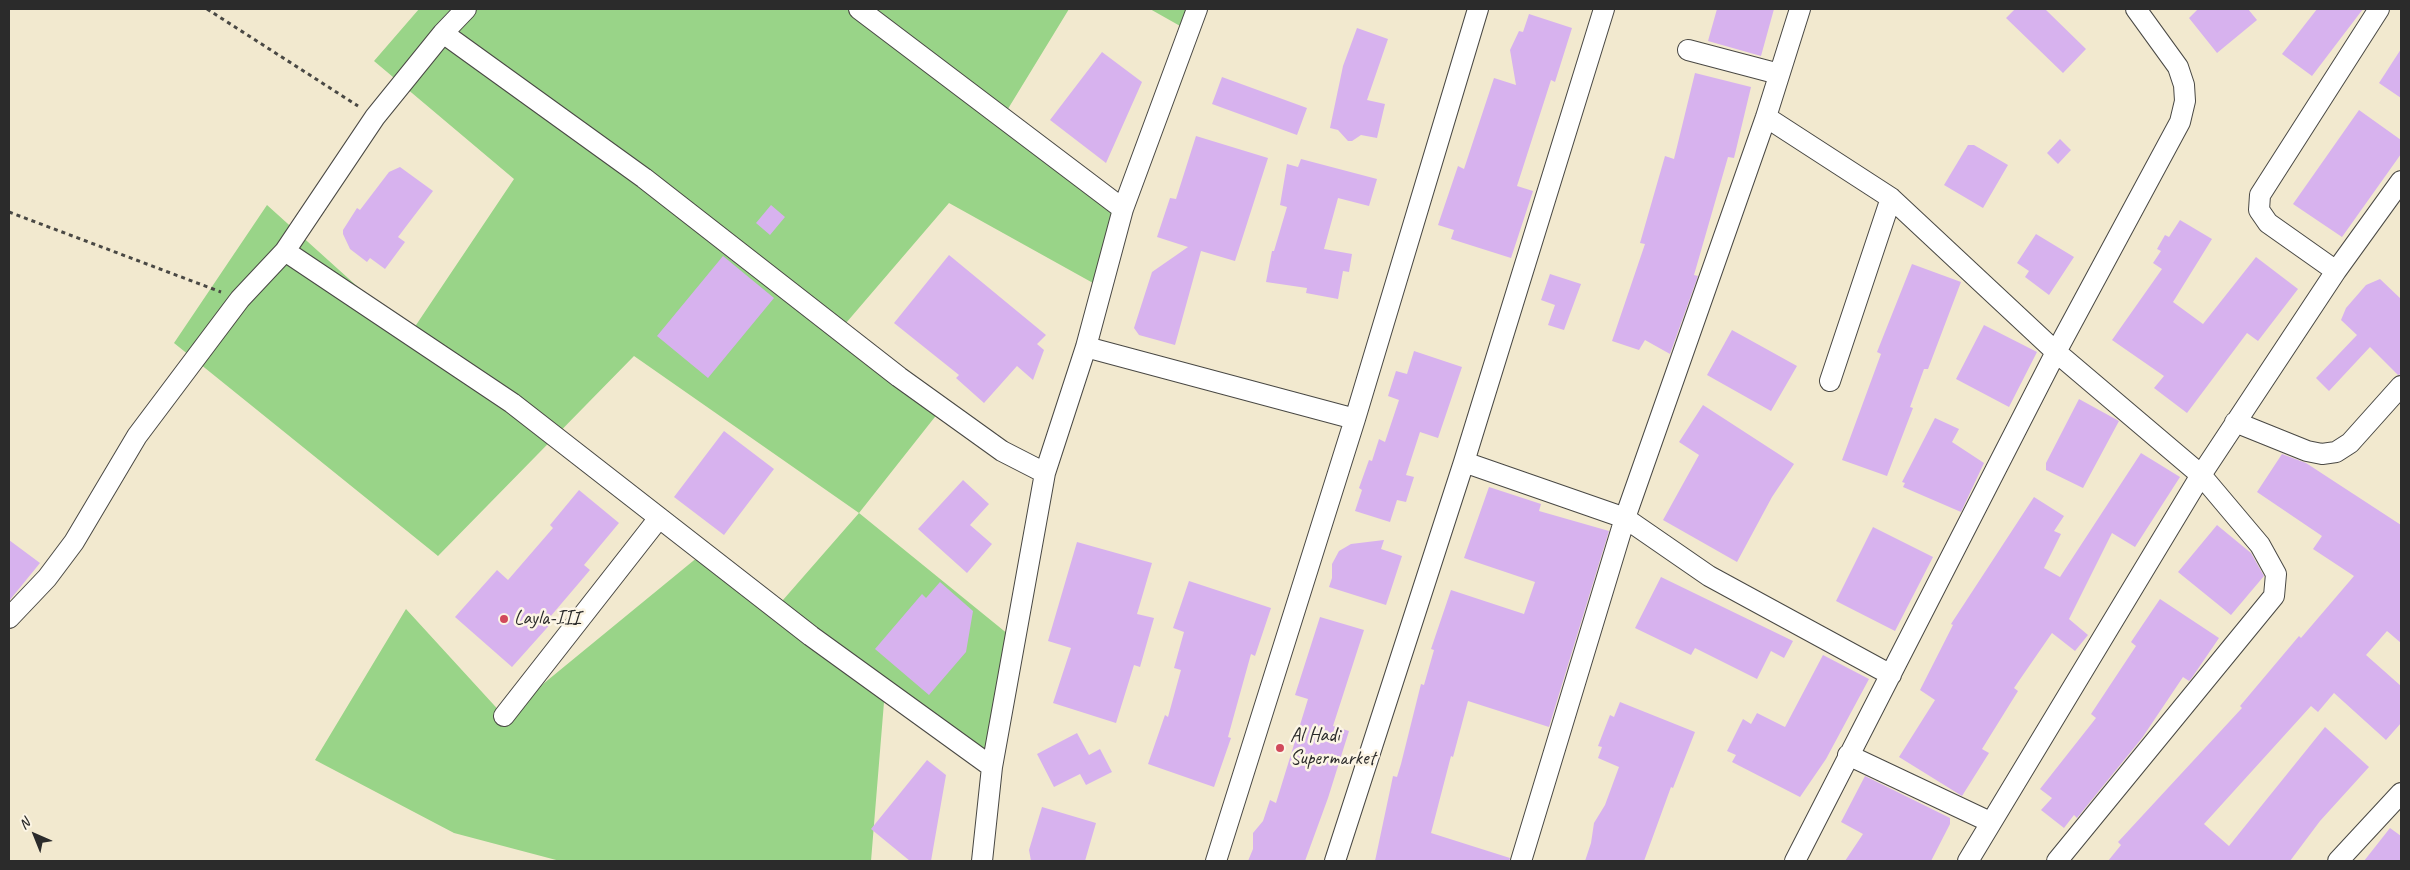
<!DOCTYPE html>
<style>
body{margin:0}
#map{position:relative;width:2410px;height:870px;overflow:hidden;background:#f2e9cf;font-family:Caveat,sans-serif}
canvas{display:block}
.frame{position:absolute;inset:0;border:10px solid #2b2b2b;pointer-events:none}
.north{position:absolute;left:10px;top:810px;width:50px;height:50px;-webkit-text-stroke:4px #fcf5e5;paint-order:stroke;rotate:316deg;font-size:14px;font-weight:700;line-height:20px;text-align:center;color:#2b2b2b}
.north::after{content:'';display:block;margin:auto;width:18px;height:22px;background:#2b2b2b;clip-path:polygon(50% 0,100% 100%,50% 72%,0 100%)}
</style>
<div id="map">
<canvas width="2410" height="870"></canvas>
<div class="frame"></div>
<div class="north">N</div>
</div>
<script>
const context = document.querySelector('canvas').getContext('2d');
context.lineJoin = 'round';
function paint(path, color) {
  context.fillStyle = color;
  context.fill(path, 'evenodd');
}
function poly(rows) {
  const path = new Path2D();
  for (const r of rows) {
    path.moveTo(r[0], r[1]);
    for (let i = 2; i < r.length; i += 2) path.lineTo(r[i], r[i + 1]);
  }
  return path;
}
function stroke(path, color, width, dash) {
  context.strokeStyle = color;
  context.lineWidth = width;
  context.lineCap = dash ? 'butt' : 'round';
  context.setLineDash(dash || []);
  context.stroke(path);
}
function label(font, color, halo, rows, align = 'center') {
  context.font = font + ' Caveat,sans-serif';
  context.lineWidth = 5;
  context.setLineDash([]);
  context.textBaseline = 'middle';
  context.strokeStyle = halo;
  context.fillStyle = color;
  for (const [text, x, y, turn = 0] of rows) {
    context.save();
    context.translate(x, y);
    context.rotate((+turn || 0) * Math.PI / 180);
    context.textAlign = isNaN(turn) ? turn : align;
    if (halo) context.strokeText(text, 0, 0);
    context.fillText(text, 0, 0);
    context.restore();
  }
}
const green = poly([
 [419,9,1069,9,1003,117,1123,209,1102,288,949,203,840,330,942,408,859,513,1014,639,992,767,885,690,871,861,560,861,454,833,315,760,406,609,504,716,704,552,776,608,859,513,634,356,438,556,174,343,267,205,410,334,514,179,374,61],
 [1150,9,1198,9,1189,31]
]);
const building = poly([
 [1717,9,1774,9,1761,56,1708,41],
 [2015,9,2045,9,2086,49,2063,73,2006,18],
 [2198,9,2248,9,2257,20,2217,53,2189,18],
 [2317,9,2363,9,2312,76,2282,54],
 [1529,14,1572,28,1555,82,1551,80,1517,186,1533,191,1511,258,1451,239,1454,230,1438,225,1458,166,1464,169,1494,78,1516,85,1510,50,1519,31,1523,32],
 [1357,28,1388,39,1367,100,1385,104,1377,138,1361,135,1352,141,1348,141,1338,130,1330,128,1343,66],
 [2401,49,2401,98,2379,83],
 [1102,52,1142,82,1106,163,1050,120],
 [1695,73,1751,87,1734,158,1728,157,1694,275,1698,276,1670,354,1645,340,1639,350,1612,341,1645,244,1640,243,1665,156,1674,159],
 [1222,77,1307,108,1297,135,1212,104],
 [2359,110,2401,140,2401,154,2342,237,2293,204],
 [1196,136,1268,158,1235,261,1201,251,1175,345,1139,335,1134,328,1152,272,1188,247,1157,237,1170,198,1176,199],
 [2060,139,2071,150,2058,164,2047,153],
 [1968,145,1974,145,2008,165,1983,208,1944,185],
 [1301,159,1377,179,1369,206,1338,198,1324,249,1352,254,1349,272,1343,271,1338,299,1306,293,1307,288,1266,282,1272,251,1274,251,1287,207,1280,205,1287,164,1298,167],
 [400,167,433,191,398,237,405,242,385,269,370,258,367,262,350,249,343,234,343,230,357,208,360,210,389,172],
 [771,205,785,217,770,235,756,223],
 [2180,220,2212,239,2173,302,2203,324,2256,257,2298,289,2258,341,2247,333,2187,413,2154,388,2164,376,2112,340,2162,269,2153,263,2161,251,2157,249,2165,235,2169,237],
 [2036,234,2074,257,2049,295,2025,277,2029,271,2017,263],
 [949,255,1046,335,1037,344,1044,350,1033,380,1017,366,984,403,956,378,959,375,894,323],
 [723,256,774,298,708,378,657,336],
 [1912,264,1961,282,1928,369,1924,369,1910,407,1913,408,1887,476,1842,460,1881,354,1877,352],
 [1550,274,1581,284,1564,330,1548,325,1555,305,1541,300],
 [2380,279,2401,299,2401,374,2398,375,2370,347,2329,391,2316,378,2357,335,2341,320,2346,308,2366,285],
 [1984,325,2037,352,2009,407,1956,379],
 [1732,330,1797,366,1771,411,1707,375],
 [1414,351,1462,367,1438,438,1420,432,1406,475,1414,477,1406,502,1397,500,1390,522,1355,511,1362,490,1359,488,1369,460,1372,461,1379,439,1385,442,1399,400,1388,396,1396,371,1407,374],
 [2079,399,2119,421,2083,488,2046,470,2046,463],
 [1703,405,1794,464,1772,497,1737,562,1663,520,1699,455,1679,442],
 [1935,418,1959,429,1952,442,1984,463,1961,512,1903,487,1905,483,1902,482],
 [724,431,774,469,724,535,674,497],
 [2141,453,2180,477,2135,547,2112,533,2069,619,2088,635,2075,651,2052,633,2014,688,2018,691,1982,749,1989,753,1962,796,1899,757,1935,700,1920,690,1953,625,1951,624,2034,497,2064,516,2054,531,2061,534,2044,568,2060,577],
 [2282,454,2306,463,2401,525,2401,643,2387,631,2366,655,2401,686,2401,723,2386,740,2334,693,2318,712,2311,706,2204,824,2229,846,2325,727,2369,767,2320,821,2290,861,2108,861,2121,845,2118,842,2242,708,2240,706,2299,636,2301,638,2354,576,2313,549,2322,536,2257,492],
 [963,480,989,504,970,525,992,544,967,573,918,529],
 [1489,487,1541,504,1539,511,1609,531,1549,727,1468,701,1453,757,1451,756,1431,833,1510,858,1509,861,1375,861,1393,776,1397,777,1401,764,1421,684,1424,685,1434,650,1431,649,1451,590,1524,614,1535,582,1464,558],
 [579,490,619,523,584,565,590,570,550,617,554,620,512,667,455,617,497,570,508,580,553,528,550,525],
 [2217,525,2251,553,2264,576,2231,615,2178,572],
 [1873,527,1933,557,1895,631,1836,601],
 [9,540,40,563,9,601],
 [1384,540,1381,549,1402,556,1386,605,1329,587,1332,578,1332,564,1339,551,1351,544],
 [1077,542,1152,563,1137,614,1154,618,1140,667,1134,665,1116,723,1053,703,1071,648,1048,641],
 [1661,577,1793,641,1784,658,1771,651,1757,679,1695,648,1691,655,1635,628],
 [1189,581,1271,608,1255,656,1251,654,1228,737,1231,738,1214,787,1148,764,1165,715,1168,717,1181,670,1174,668,1184,632,1173,628],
 [940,582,973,611,966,652,929,695,875,649,922,594,926,598],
 [2160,599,2219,638,2191,679,2189,681,2183,677,2142,738,2077,818,2074,815,2064,828,2041,810,2052,798,2040,789,2096,718,2091,714,2136,646,2131,642],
 [1320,617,1364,630,1333,726,1349,731,1328,798,1305,861,1248,861,1253,849,1253,833,1263,821,1270,800,1276,803,1308,699,1295,695],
 [1823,655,1869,679,1826,759,1800,797,1732,762,1736,755,1727,751,1743,719,1751,724,1757,713,1785,727],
 [1620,702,1695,732,1673,788,1671,787,1644,861,1585,861,1591,843,1594,823,1605,805,1619,767,1598,758,1602,747,1598,746,1610,715,1614,717],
 [1077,733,1089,755,1100,749,1112,772,1086,785,1080,774,1054,787,1037,754],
 [927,760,946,775,931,861,910,861,871,829],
 [1865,776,1950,818,1950,824,1931,861,1845,861,1863,834,1841,822],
 [1042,807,1096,823,1085,861,1031,861,1029,850],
 [2390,828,2401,836,2401,861,2364,861]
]);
const path = poly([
 [207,9,358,106],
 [9,212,221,292]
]);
const minor = poly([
 [859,9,1123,209],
 [443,33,644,178,899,377,1002,451,1045,473],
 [1688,50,1779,74],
 [1766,117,1891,198,2056,352,2201,475,2260,545,2276,574,2274,596,2057,861],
 [285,251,512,403,811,636,992,767],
 [2336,271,2268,223,2259,210,2260,195,2379,9],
 [1086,347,1355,419],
 [1830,381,1891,198],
 [2235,422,2307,451,2322,454,2336,452,2350,443,2401,386],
 [1464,462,1625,518,1709,576,1891,675],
 [9,618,47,578,74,542,137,436,240,299,285,251,375,117,443,33,466,9],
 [504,716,659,518],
 [1848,755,1990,822],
 [982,861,992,767,1045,473,1086,347,1123,209,1197,9],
 [1216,861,1355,419,1478,9],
 [1335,861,1464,462,1604,9],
 [1521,861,1625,518,1766,117,1800,9],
 [1795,861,2056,352,2180,122,2185,101,2184,85,2178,67,2136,9],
 [1968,861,2201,475,2336,271,2401,181],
 [2338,861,2401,793]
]);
const markers = [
 [504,619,5,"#d1495b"],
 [1280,748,5,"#d1495b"]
];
const poiNames = [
 ["Layla-III",514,619],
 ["Al Hadi",1290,736],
 ["Supermarket",1290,759]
];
paint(green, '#99d488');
paint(building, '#d7b2ee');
stroke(minor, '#494844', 22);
stroke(path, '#494844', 3, [4, 4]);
stroke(minor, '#fff', 20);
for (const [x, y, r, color] of markers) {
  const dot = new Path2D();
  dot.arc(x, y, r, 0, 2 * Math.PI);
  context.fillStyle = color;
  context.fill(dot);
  stroke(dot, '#fcf5e5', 2);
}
label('20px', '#2b2b2b', '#fcf5e5', poiNames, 'left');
</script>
